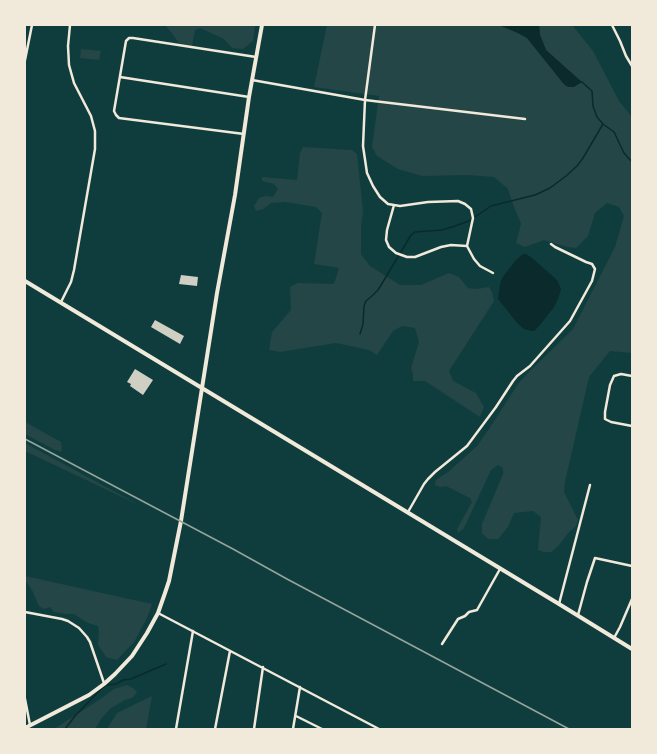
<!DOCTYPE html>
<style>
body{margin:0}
#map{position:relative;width:657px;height:754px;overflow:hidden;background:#0f3d3e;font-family:Roboto,sans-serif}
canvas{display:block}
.frame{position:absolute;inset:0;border:26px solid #f1e9da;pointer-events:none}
</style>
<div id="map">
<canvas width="657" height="754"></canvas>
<div class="frame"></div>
</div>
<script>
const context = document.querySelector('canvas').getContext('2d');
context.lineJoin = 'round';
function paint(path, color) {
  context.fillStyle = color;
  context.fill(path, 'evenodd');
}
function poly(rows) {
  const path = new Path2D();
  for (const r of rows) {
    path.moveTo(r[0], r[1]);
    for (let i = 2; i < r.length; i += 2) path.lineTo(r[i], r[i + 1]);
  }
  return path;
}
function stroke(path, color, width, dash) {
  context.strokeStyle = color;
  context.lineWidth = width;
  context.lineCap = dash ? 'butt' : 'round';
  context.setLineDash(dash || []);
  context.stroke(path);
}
const green = poly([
 [165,25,255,25,253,41,243,49,232,48,224,39,200,28,195,30,192,46,179,43,171,32],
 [327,25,499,25,518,33,527,38,563,83,582,82,575,76,546,50,540,35,539,25,572,25,593,51,619,101,632,117,632,353,610,351,589,377,565,482,564,492,578,520,576,526,569,532,559,545,551,552,544,552,538,550,541,517,533,511,514,513,508,527,498,539,488,539,482,533,482,524,503,474,503,468,498,465,491,470,464,528,458,533,457,529,472,502,470,498,446,486,441,487,435,485,436,480,448,472,477,446,489,429,518,384,526,375,573,329,615,247,624,216,619,207,607,203,595,213,588,236,576,248,567,247,544,240,525,247,516,243,521,224,514,207,508,189,494,177,467,175,422,176,398,169,377,156,372,147,379,96,314,87],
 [81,49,101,51,99,60,80,58],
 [303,147,352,150,357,154,363,211,361,226,361,254,370,266,400,285,421,285,449,273,459,277,468,288,476,289,489,287,492,292,494,301,449,371,453,381,476,393,484,407,480,417,425,381,413,381,413,374,411,368,419,342,415,328,402,326,393,331,377,355,369,350,336,343,280,352,269,350,272,332,291,310,290,287,298,283,334,284,339,268,314,264,322,213,316,207,285,202,271,203,263,209,256,211,254,206,259,198,266,196,273,197,278,189,274,184,262,181,262,177,297,180,300,153],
 [25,422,61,442,62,447,61,452,53,449,25,434],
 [25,443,141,506,25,451],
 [25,576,152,604,147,618,134,642,117,660,106,657,98,645,99,632,98,626,88,623,74,614,67,614,54,612,50,607,44,609,39,606,32,590,25,580],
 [127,685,133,688,137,692,132,698,125,700,111,708,101,719,95,729,54,729,99,700,114,689],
 [152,696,146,729,107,729,117,713]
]);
const water = poly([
 [499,25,539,25,540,35,546,50,575,76,582,82,574,87,569,87,566,86,563,83,527,38,518,33],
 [523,254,526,254,532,258,557,280,561,289,558,299,554,307,540,325,534,331,531,331,524,329,518,324,498,299,500,284,502,278,516,260]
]);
const stream = poly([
 [581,82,582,82,592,91,593,106,597,117,603,124,614,132,624,153,632,162],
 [360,334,363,324,364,306,366,301,372,296,378,290,392,267,408,240,411,235,415,232,442,230,455,226,469,221,491,206,535,195,550,188,566,176,577,166,583,158,603,124],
 [65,729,75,716,103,687,107,685,116,684,123,680,131,679,166,664]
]);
const building = poly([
 [181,275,198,277,197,286,179,284],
 [155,320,184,336,180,344,151,327],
 [135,369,153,380,143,395,130,386,131,384,127,382]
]);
const minor = poly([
 [375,25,365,100,363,146,367,173,373,186,380,197,388,204,400,206,428,202,458,201,465,204,471,209,473,218,467,246],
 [612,25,620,41,626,56,632,66],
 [25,60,32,25],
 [120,77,249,97],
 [252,80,365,100,525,119],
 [244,134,119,118,116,115,114,111,126,41,129,38,133,38,256,57],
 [394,205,387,230,386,240,389,247,396,253,407,257,415,257,441,247,451,245,467,246],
 [467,246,474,259,480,266,493,273],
 [61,302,71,282,74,270,95,149,95,131,91,116,74,83,69,65,68,46,70,25],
 [632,376,621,374,614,376,610,385,605,412,605,419,611,422,632,426],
 [408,512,424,484,428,479,435,472,467,446,496,407,513,381,517,376,530,366,570,321,592,281,595,269,592,264,586,262,555,247,551,244],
 [559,604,590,485],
 [25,612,62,619,68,621,79,628,87,637,90,642,104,683],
 [158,613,379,729],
 [578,615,587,582,595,558,632,566],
 [614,638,620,627,632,599],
 [442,644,458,619,465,616,469,612,477,610,500,569],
 [25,699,30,725],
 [296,716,322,729],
 [176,729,193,631],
 [215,729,230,651],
 [254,729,263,667],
 [293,729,300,687]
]);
const primary = poly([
 [25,281,559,604,632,649],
 [25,728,89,695,104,684,115,674,132,656,147,633,158,613,165,593,169,581,181,521,217,293,235,195,249,97,262,25]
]);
const rail = poly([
 [25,439,233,549,287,579,569,729]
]);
paint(green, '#244646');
paint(water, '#0a2a2b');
stroke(stream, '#0a2a2b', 1.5);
paint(building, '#cfcfc3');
stroke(minor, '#f1e9da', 2.5);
stroke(primary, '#f1e9da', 4);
stroke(rail, '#97a49c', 1.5);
</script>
